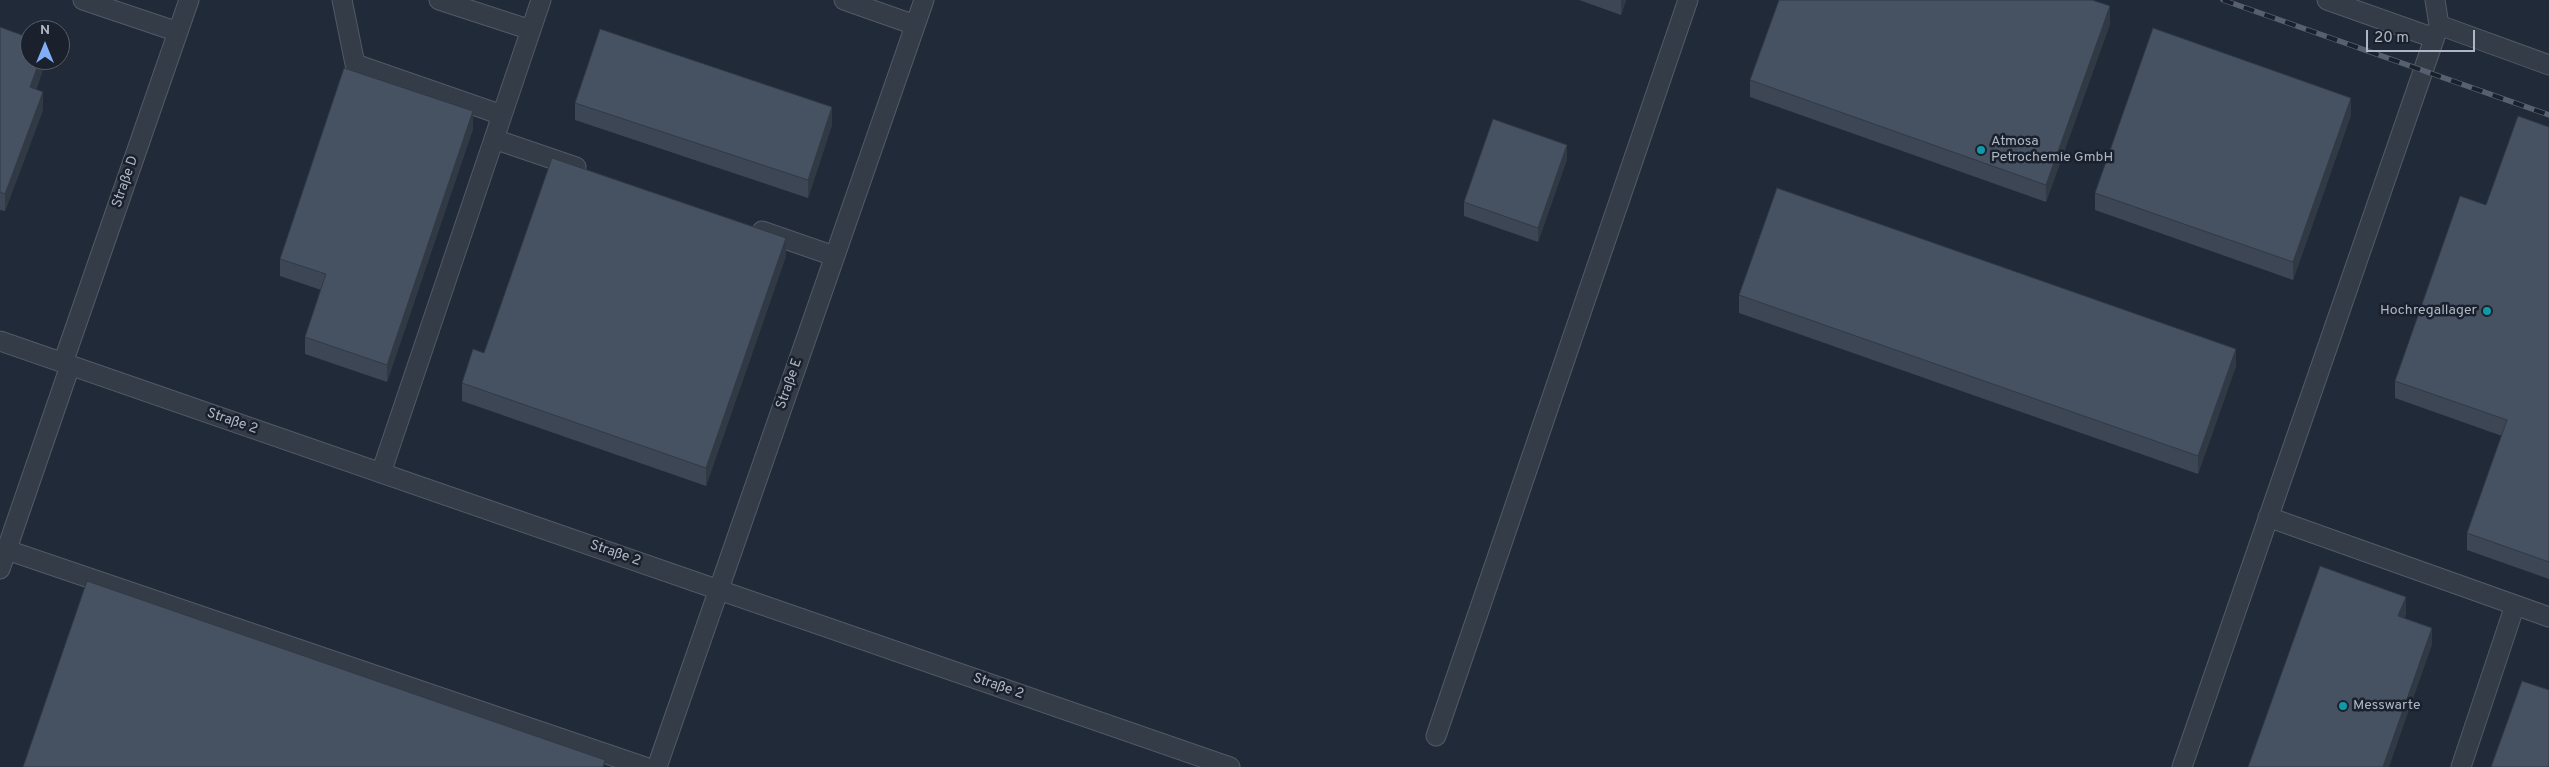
<!DOCTYPE html>
<meta charset="utf-8">
<style>
body{margin:0}
#map{position:relative;width:2549px;height:767px;overflow:hidden;background:#212a38;font-family:Overpass,sans-serif}
canvas{display:block}
.north{position:absolute;left:20px;top:20px;width:50px;height:50px;box-sizing:border-box;background:#1a212d;border:1px solid #555d6a;border-radius:50%;rotate:0deg;font-size:14px;font-weight:700;line-height:20px;text-align:center;color:#aeb7c5}
.north::after{content:'';display:block;margin:auto;width:18px;height:22px;background:#81aef7;clip-path:polygon(50% 0,100% 100%,50% 72%,0 100%)}
.scale{position:absolute;left:2366px;top:30px;width:109px;height:22px;box-sizing:border-box;border:2px solid #aeb7c5;border-top:0;padding-left:6px;font-size:15px;line-height:18px;white-space:nowrap;color:#aeb7c5;-webkit-text-stroke:4px #1a212d;paint-order:stroke}
</style>
<div id="map">
<canvas width="2549" height="767"></canvas>
<div class="north">N</div>
<div class="scale">20 m</div>
</div>
<script>
const context = document.querySelector('canvas').getContext('2d');
context.lineJoin = 'round';
function poly(rows) {
  const path = new Path2D();
  for (const r of rows) {
    path.moveTo(r[0], r[1]);
    for (let i = 2; i < r.length; i += 2) path.lineTo(r[i], r[i + 1]);
  }
  return path;
}
function stroke(path, color, width, dash) {
  context.strokeStyle = color;
  context.lineWidth = width;
  context.lineCap = dash ? 'butt' : 'round';
  context.setLineDash(dash || []);
  context.stroke(path);
}
function paint(path, color) {
  context.fillStyle = color;
  context.fill(path, 'evenodd');
}
function label(font, color, halo, rows, align = 'center') {
  context.font = font + ' Overpass,sans-serif';
  context.lineWidth = 5;
  context.setLineDash([]);
  context.textBaseline = 'middle';
  context.strokeStyle = halo;
  context.fillStyle = color;
  for (const [text, x, y, turn = 0] of rows) {
    context.save();
    context.translate(x, y);
    context.rotate((+turn || 0) * Math.PI / 180);
    context.textAlign = isNaN(turn) ? turn : align;
    if (halo) context.strokeText(text, 0, 0);
    context.fillText(text, 0, 0);
    context.restore();
  }
}
const lane = poly([
 [83,0,178,32],
 [342,0,355,64,502,115],
 [439,0,531,30],
 [844,0,915,25],
 [2327,0,2434,38],
 [2439,25,2549,65],
 [494,139,576,167],
 [762,231,834,256],
 [0,341,1230,767],
 [63,363,189,0],
 [381,473,541,0],
 [2268,517,2549,617],
 [7,550,645,767],
 [0,569,70,366],
 [1436,736,1688,0],
 [657,767,924,0],
 [2182,767,2439,25,2435,0],
 [2461,767,2515,605]
]);
const rail = poly([
 [2223,0,2549,115]
]);
const wall = poly([
 [1579,0,1626,0,1621,15],
 [2110,24,2046,202,1750,97,1750,80],
 [0,27,46,60,36,90,43,110,5,211,0,210],
 [575,103,832,125,808,198,575,120],
 [2351,115,2293,280,2095,210,2095,193],
 [2549,127,2549,579,2467,550,2467,533,2502,436,2395,398,2395,381,2486,205],
 [473,129,387,382,305,354,305,337,321,290,280,276,280,259],
 [1567,159,1538,242,1464,216,1464,202],
 [786,256,706,486,462,401,462,383,484,353],
 [1739,295,2236,366,2198,474,1739,313]
]);
const shadedWall = poly([
 [1621,0,1626,0,1621,15],
 [2110,6,2110,24,2046,202,2046,185],
 [40,60,46,60,46,61,30,105,30,87],
 [43,92,43,110,5,211,5,194],
 [2351,98,2351,115,2293,280,2293,262],
 [832,107,832,125,808,198,808,180],
 [473,111,473,129,387,382,387,365],
 [1567,145,1567,159,1538,242,1538,228],
 [786,238,786,256,706,486,706,468],
 [2236,349,2236,366,2198,474,2198,456],
 [2406,597,2406,615,2398,634,2398,616],
 [2432,628,2432,645,2389,767,2383,767]
]);
const building = poly([
 [1779,0,2092,0,2110,6,2046,185,1750,80,1779,0],
 [0,27,30,38,30,60,40,60,30,87,43,92,5,194,0,192,0,27],
 [2153,28,2351,98,2293,262,2095,193,2153,28],
 [600,29,832,107,808,180,575,103,600,29],
 [344,68,473,111,387,365,305,337,326,274,280,259,344,68],
 [2518,116,2549,127,2549,562,2467,533,2507,420,2395,381,2460,196,2486,205,2518,116],
 [1493,119,1567,145,1538,228,1464,202,1493,119],
 [552,158,786,238,706,468,462,383,473,349,484,353,552,158],
 [1777,188,2236,349,2198,456,1739,295,1777,188],
 [2320,566,2406,597,2398,616,2432,628,2383,767,2248,767,2320,566],
 [87,581,605,760,603,767,23,767,87,581],
 [2522,681,2549,690,2549,767,2491,767,2522,681]
]);
const markers = [
 [1981,150,5,"#0f9aa8"],
 [2487,311,5,"#0f9aa8"],
 [2343,706,5,"#0f9aa8"]
];
const poiNames = [
 ["Atmosa",1991,142],
 ["Petrochemie GmbH",1991,158],
 ["Hochregallager",2477,311,"right"],
 ["Messwarte",2353,706]
];
const streetNames = [
 ["Straße D",126,182,-71],
 ["Straße E",790,384,-71],
 ["Straße 2",232,422,19],
 ["Straße 2",615,554,19],
 ["Straße 2",998,687,19]
];
stroke(lane, '#515a66', 21);
stroke(lane, '#343c48', 19);
stroke(rail, '#56606f', 5.5);
stroke(rail, '#1a212d', 4, [11]);
paint(wall, '#3c4654');
paint(shadedWall, '#313945');
paint(building, '#465162');
stroke(building, '#313945', 1);
for (const [x, y, r, color] of markers) {
  const dot = new Path2D();
  dot.arc(x, y, r, 0, 2 * Math.PI);
  context.fillStyle = color;
  context.fill(dot);
  stroke(dot, '#1a212d', 2);
}
label('14px', '#aeb7c5', '#1a212d', poiNames, 'left');
label('14px', '#aeb7c5', '#1a212d', streetNames);
</script>
